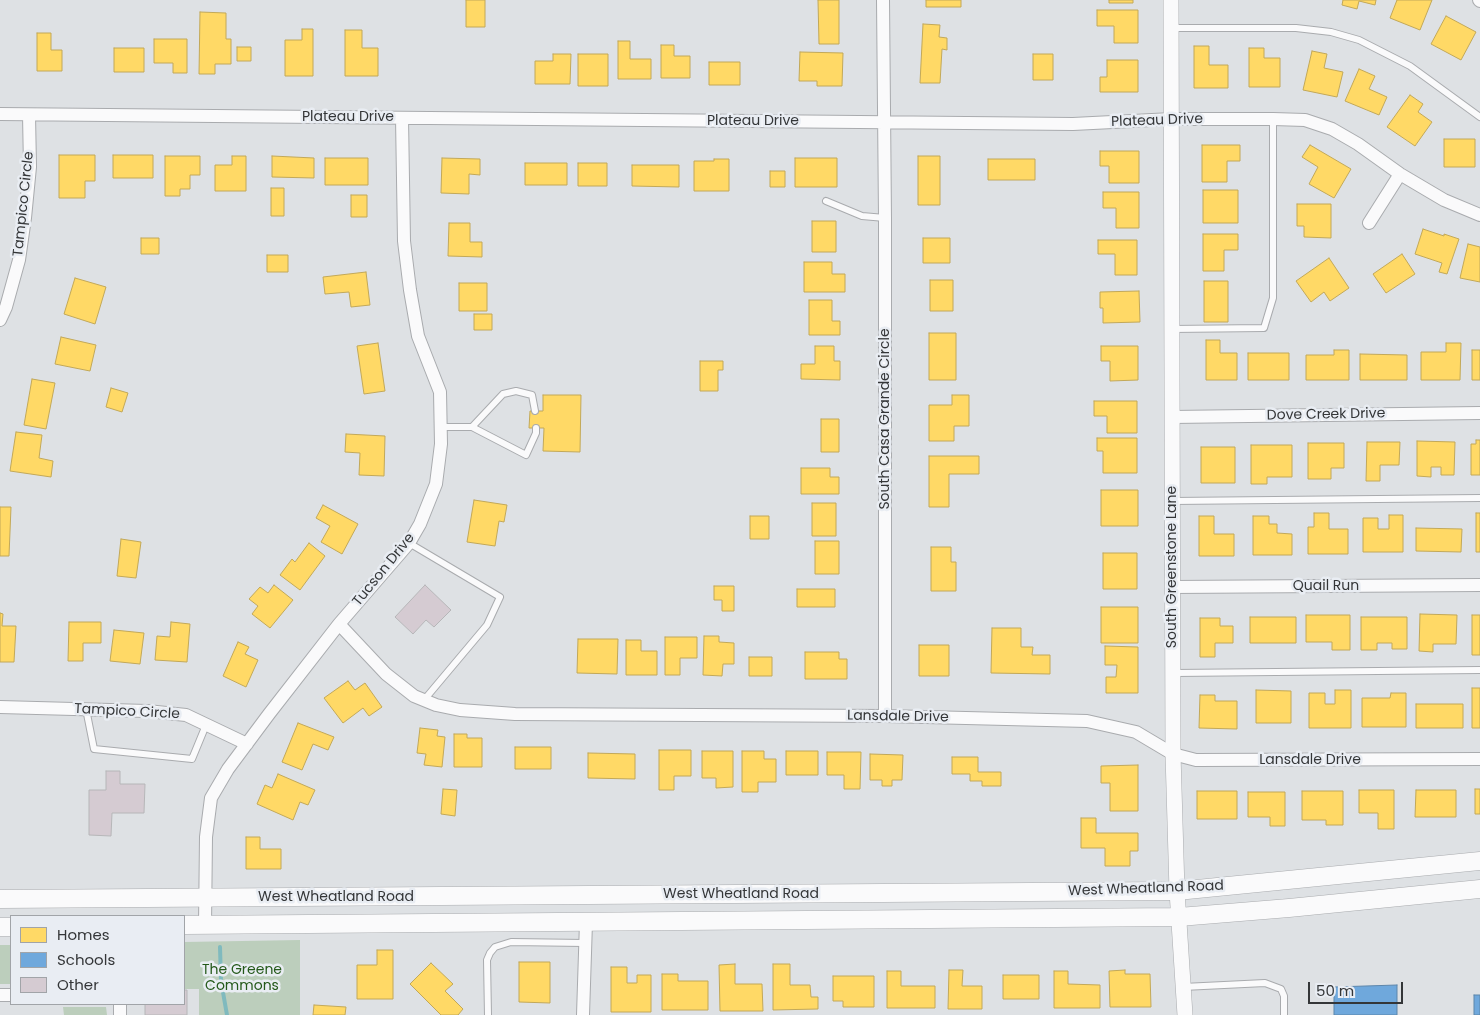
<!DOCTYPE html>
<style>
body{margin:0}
#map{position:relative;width:1480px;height:1015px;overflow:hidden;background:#dee1e4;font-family:Poppins,sans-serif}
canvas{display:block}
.legend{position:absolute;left:10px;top:915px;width:175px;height:90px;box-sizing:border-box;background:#e9edf3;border:1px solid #a1a4a8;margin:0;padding:6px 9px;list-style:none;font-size:15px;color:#343638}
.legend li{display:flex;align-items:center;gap:10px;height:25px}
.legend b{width:25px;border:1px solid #a1a4a8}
.scale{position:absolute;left:1308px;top:982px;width:95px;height:22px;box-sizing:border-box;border:2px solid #343638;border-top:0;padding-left:6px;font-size:15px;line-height:18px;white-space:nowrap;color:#343638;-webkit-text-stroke:4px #e9edf3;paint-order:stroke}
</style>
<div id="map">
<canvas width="1480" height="1015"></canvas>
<ul class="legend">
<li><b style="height:14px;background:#ffd966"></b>Homes</li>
<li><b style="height:14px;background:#6fa8dc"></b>Schools</li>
<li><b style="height:14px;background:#d5cbd2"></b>Other</li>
</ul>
<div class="scale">50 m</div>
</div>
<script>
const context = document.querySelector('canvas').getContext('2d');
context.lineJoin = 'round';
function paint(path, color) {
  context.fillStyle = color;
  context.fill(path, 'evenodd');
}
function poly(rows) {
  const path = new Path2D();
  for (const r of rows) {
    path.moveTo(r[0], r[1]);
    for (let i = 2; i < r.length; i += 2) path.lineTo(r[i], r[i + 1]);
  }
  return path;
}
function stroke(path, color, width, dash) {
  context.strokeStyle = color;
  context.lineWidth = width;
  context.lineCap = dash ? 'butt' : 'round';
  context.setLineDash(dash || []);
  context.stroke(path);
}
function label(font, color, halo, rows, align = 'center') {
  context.font = font + ' Poppins,sans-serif';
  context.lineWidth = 5;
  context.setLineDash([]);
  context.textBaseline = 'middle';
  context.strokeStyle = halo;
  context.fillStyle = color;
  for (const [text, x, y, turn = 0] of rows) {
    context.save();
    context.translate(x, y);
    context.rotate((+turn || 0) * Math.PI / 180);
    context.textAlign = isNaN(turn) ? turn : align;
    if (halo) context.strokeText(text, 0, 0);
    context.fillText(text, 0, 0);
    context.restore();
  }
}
const green = poly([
 [300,940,300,1015,199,1015,199,989,184,989,184,942],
 [0,945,11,945,11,984,0,984],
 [63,1007,106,1007,107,1015,64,1015]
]);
const homes = poly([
 [466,0,485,0,485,27,466,27,466,0],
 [818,0,839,0,839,44,819,44,818,0],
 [926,0,961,0,961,7,926,7,926,0],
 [1109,0,1133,0,1133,3,1109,3,1109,0],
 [1343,0,1376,0,1375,5,1359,1,1357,9,1342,5,1343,0],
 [1397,0,1432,0,1420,30,1390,18,1397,0],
 [1097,10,1138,10,1138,43,1114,43,1114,26,1097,26,1097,10],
 [200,12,226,13,226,39,231,39,231,64,215,64,215,74,199,74,200,12],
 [1446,16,1476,32,1461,60,1431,44,1446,16],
 [923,24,940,25,939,37,947,38,947,50,942,49,940,83,920,83,923,24],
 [302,29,313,29,313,76,285,76,285,40,302,40,302,29],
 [345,30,362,30,362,48,378,48,378,76,345,76,345,30],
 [37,33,51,33,51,50,62,50,62,71,37,71,37,33],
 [154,39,187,39,187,73,173,73,173,63,154,63,154,39],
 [618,41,630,41,630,59,651,59,651,79,618,79,618,41],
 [661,45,674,45,674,56,690,56,690,78,661,78,661,45],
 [1194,46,1209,46,1209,65,1228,65,1228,88,1194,88,1194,46],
 [237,47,251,47,251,61,237,61,237,47],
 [114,48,144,48,144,72,114,72,114,48],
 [1249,48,1264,48,1264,58,1280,58,1280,87,1249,87,1249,48],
 [1312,51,1327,54,1324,68,1343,72,1337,97,1303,90,1312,51],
 [800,52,843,53,842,86,817,86,817,81,799,81,800,52],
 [553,54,571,54,570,84,535,84,535,61,553,61,553,54],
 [578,54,608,54,608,86,578,86,578,54],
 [1033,54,1053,54,1053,80,1033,80,1033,54],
 [1107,60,1138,60,1138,92,1100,92,1100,77,1107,77,1107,60],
 [709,62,740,62,740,85,709,85,709,62],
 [1359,69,1375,76,1369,89,1387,97,1379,115,1345,101,1359,69],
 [1410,95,1423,104,1418,112,1432,122,1415,146,1387,127,1410,95],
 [1444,139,1475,139,1475,167,1444,167,1444,139],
 [1202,145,1240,145,1240,161,1227,161,1227,182,1202,182,1202,145],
 [1310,145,1351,169,1334,198,1309,184,1318,167,1302,157,1310,145],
 [1100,151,1139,151,1139,183,1109,183,1109,166,1100,166,1100,151],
 [59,155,95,155,95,181,85,181,85,198,59,198,59,155],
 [113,155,153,155,153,178,113,178,113,155],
 [165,156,200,156,200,175,190,175,190,189,180,189,180,196,165,196,165,156],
 [232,156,246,156,246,191,215,191,215,165,232,165,232,156],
 [272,156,314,158,314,178,272,177,272,156],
 [918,156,940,156,940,205,918,205,918,156],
 [325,158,368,158,368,185,325,185,325,158],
 [442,158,480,159,480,175,469,174,469,194,441,193,442,158],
 [795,158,837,158,837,187,795,187,795,158],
 [714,159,729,159,729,191,694,191,694,161,714,161,714,159],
 [988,159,1035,159,1035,180,988,180,988,159],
 [525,163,567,163,567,185,525,185,525,163],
 [578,163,607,163,607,186,578,186,578,163],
 [632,165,679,165,679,187,632,186,632,165],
 [770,171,785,171,785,187,770,187,770,171],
 [271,188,284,188,284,216,271,216,271,188],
 [1203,190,1238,190,1238,223,1203,223,1203,190],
 [1103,192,1139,192,1139,228,1116,228,1116,208,1103,208,1103,192],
 [351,195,367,195,367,217,351,217,351,195],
 [1297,204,1331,204,1331,238,1304,237,1304,226,1297,226,1297,204],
 [812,221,836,221,836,252,812,252,812,221],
 [449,223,470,223,470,242,482,242,482,257,448,256,449,223],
 [1423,229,1444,236,1444,234,1459,239,1447,274,1439,272,1442,263,1415,254,1423,229],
 [1203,234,1238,234,1238,250,1224,250,1224,271,1203,271,1203,234],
 [141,238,159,238,159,254,141,254,141,238],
 [923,238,950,238,950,263,923,263,923,238],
 [1098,240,1137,240,1137,275,1115,275,1115,254,1098,254,1098,240],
 [1468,244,1480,247,1480,282,1460,278,1468,244],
 [1402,254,1415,274,1386,293,1373,274,1402,254],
 [267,255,288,255,288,272,267,272,267,255],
 [1329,258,1349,288,1330,301,1324,292,1311,302,1296,281,1329,258],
 [804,262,832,262,832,274,845,274,845,292,804,292,804,262],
 [366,272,370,305,351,307,349,292,325,294,323,277,366,272],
 [75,278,106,287,95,324,64,314,75,278],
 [930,280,953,280,953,311,930,311,930,280],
 [1204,281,1228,281,1228,322,1204,322,1204,281],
 [459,283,487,283,487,311,459,311,459,283],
 [1139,291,1140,322,1103,323,1103,308,1100,308,1100,292,1139,291],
 [809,300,832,300,832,321,840,321,840,335,809,335,809,300],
 [474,314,492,314,492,330,474,330,474,314],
 [929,333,956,333,956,380,929,380,929,333],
 [61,337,96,345,90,371,55,364,61,337],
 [1206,340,1220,340,1220,353,1237,353,1237,380,1206,380,1206,340],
 [378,343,385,391,364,394,357,346,378,343],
 [1446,343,1461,343,1460,380,1421,380,1421,352,1446,352,1446,343],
 [815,346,834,346,834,361,840,361,840,380,801,379,801,364,815,364,815,346],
 [1101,346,1138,346,1138,380,1110,381,1110,361,1101,361,1101,346],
 [1334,350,1349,350,1349,380,1306,380,1306,355,1334,355,1334,350],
 [1472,350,1480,350,1480,380,1472,380,1472,350],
 [1248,353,1289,353,1289,380,1248,380,1248,353],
 [1360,354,1407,355,1407,380,1360,380,1360,354],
 [700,361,723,361,723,370,718,370,718,391,700,391,700,361],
 [32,379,55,383,46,429,24,425,32,379],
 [111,388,128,393,122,412,106,407,111,388],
 [543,395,581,395,580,452,543,451,544,428,529,428,530,411,543,411,543,395],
 [952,395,969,395,969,426,954,426,954,441,929,441,929,405,952,405,952,395],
 [1094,401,1137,401,1137,433,1107,433,1107,416,1094,416,1094,401],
 [821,419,839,419,839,452,821,452,821,419],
 [16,432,42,435,39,458,53,461,51,477,10,471,16,432],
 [346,434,385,436,384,476,359,475,360,453,345,452,346,434],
 [1097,438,1137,438,1137,473,1103,473,1103,451,1097,451,1097,438],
 [1476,440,1480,440,1480,475,1471,475,1471,444,1476,444,1476,440],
 [1417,441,1455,442,1454,475,1441,475,1441,467,1431,467,1431,477,1417,476,1417,441],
 [1367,442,1400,442,1399,465,1380,465,1380,481,1366,481,1367,442],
 [1308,443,1344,443,1344,468,1331,468,1331,479,1308,479,1308,443],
 [1251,445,1292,445,1292,477,1267,477,1267,484,1251,484,1251,445],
 [1201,447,1235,447,1235,483,1201,483,1201,447],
 [929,456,979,456,979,474,949,474,949,507,929,507,929,456],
 [801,468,830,468,830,477,839,477,839,494,801,494,801,468],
 [1101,490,1138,490,1138,526,1101,526,1101,490],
 [474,500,507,505,504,522,499,521,495,546,467,542,474,500],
 [812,503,836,503,836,536,812,536,812,503],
 [323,505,358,524,342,554,321,542,330,526,316,518,323,505],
 [0,507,11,507,9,556,0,556,0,507],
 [1314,513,1329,513,1329,529,1348,529,1348,554,1308,554,1308,527,1314,527,1314,513],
 [1476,513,1480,513,1480,552,1476,552,1476,513],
 [1389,515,1403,515,1403,552,1363,552,1363,518,1378,518,1378,529,1389,529,1389,515],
 [750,516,769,516,769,539,750,539,750,516],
 [1199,516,1214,516,1214,534,1234,534,1234,556,1199,556,1199,516],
 [1253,516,1269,516,1269,524,1277,524,1277,533,1292,534,1292,555,1253,555,1253,516],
 [1416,528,1462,529,1461,552,1416,551,1416,528],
 [121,539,141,542,136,578,117,576,121,539],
 [815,541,839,541,839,574,815,574,815,541],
 [309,543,325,556,300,590,280,575,292,559,295,562,309,543],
 [931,547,951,547,951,562,956,562,956,591,931,591,931,547],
 [1103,553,1137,553,1137,589,1103,589,1103,553],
 [274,585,293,600,270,628,252,614,258,606,249,599,260,587,268,593,274,585],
 [714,586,734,586,734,611,722,611,722,600,714,600,714,586],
 [797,589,835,589,835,607,797,607,797,589],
 [1101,607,1138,607,1138,643,1101,643,1101,607],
 [0,613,3,614,2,626,16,626,14,662,0,662,0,613],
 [1420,614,1457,615,1456,644,1433,644,1433,652,1419,651,1420,614],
 [1306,615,1350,615,1350,650,1332,650,1332,642,1306,642,1306,615],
 [1472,615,1480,615,1480,655,1472,655,1472,615],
 [1250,617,1296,617,1296,643,1250,643,1250,617],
 [1361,617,1407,617,1407,649,1392,649,1392,643,1377,643,1377,650,1361,650,1361,617],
 [1200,618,1220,618,1220,626,1233,626,1233,643,1215,643,1215,657,1200,657,1200,618],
 [69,622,101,622,101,643,83,643,83,661,68,661,69,622],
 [171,622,190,624,187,662,155,660,157,636,170,637,171,622],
 [992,628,1021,628,1021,647,1033,647,1032,655,1050,655,1050,674,991,673,992,628],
 [114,630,144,633,140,664,110,661,114,630],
 [704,636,719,636,719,642,734,643,734,664,723,664,722,676,703,675,704,636],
 [665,637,697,637,697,658,680,658,680,675,665,675,665,637],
 [578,639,618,639,617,674,577,673,578,639],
 [626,640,641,640,641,651,657,651,657,675,626,675,626,640],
 [238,642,249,647,245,654,258,660,246,687,223,676,238,642],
 [919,645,949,645,949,676,919,676,919,645],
 [1105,646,1138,647,1138,693,1106,693,1106,677,1116,677,1117,665,1105,665,1105,646],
 [805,652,839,652,839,659,847,659,847,679,805,679,805,652],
 [749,657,772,657,772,676,749,676,749,657],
 [348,681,355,690,365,683,382,707,369,716,363,708,343,723,324,698,348,681],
 [1472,688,1480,688,1480,728,1472,728,1472,688],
 [1256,690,1291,691,1291,723,1256,723,1256,690],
 [1335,690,1351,690,1351,728,1309,728,1309,693,1325,693,1325,704,1335,704,1335,690],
 [1391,693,1406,693,1406,727,1362,727,1362,698,1390,698,1391,693],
 [1200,695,1215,695,1215,701,1237,701,1237,729,1199,728,1200,695],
 [1416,704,1463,704,1463,728,1416,728,1416,704],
 [298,723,334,737,328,750,313,744,302,770,282,762,298,723],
 [420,728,438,730,437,736,445,737,442,767,424,765,426,754,417,753,420,728],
 [454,734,467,734,467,738,482,738,482,767,454,767,454,734],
 [515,747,551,747,551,769,515,769,515,747],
 [659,750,691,750,691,776,674,776,674,790,659,790,659,750],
 [702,751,733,751,733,787,716,788,716,778,702,778,702,751],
 [742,751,764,751,764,759,776,759,776,782,758,782,758,792,742,792,742,751],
 [786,751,818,751,818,775,786,775,786,751],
 [827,752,861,752,860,789,844,789,844,775,827,775,827,752],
 [588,753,635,754,635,779,588,778,588,753],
 [870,754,903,755,902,780,892,780,892,786,882,786,882,780,870,780,870,754],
 [952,757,978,757,978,772,1001,772,1001,786,982,786,982,781,970,781,970,774,952,774,952,757],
 [1138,765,1138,811,1110,811,1110,783,1101,783,1101,766,1138,765],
 [278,774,315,790,308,805,300,802,293,820,257,804,265,785,272,788,278,774],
 [443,789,457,790,455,816,441,814,443,789],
 [1475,789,1480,789,1480,814,1475,814,1475,789],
 [1359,790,1394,790,1394,829,1378,829,1378,813,1359,813,1359,790],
 [1416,790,1456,790,1456,817,1415,817,1416,790],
 [1197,791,1237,791,1237,819,1197,819,1197,791],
 [1302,791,1343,791,1343,825,1326,825,1326,820,1302,820,1302,791],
 [1248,792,1285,792,1285,826,1270,826,1270,817,1248,817,1248,792],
 [1081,818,1096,818,1096,833,1138,833,1138,851,1130,851,1130,866,1105,866,1105,848,1081,848,1081,818],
 [246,837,260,837,260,849,281,849,281,869,246,869,246,837],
 [377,950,393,950,393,999,357,999,357,965,377,965,377,950],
 [519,962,550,962,550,1003,519,1002,519,962],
 [431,963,453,984,445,991,463,1009,458,1015,441,1015,410,984,431,963],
 [735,964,735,984,762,984,763,1011,720,1011,719,965,735,964],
 [773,964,790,964,790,985,810,985,811,997,818,997,818,1009,773,1010,773,964],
 [611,967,627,967,627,983,637,983,637,975,651,975,651,1012,611,1012,611,967],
 [949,970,963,970,962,986,982,986,982,1009,948,1009,949,970],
 [1125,970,1125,974,1150,974,1151,1007,1110,1007,1109,971,1125,970],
 [887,971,901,971,901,986,935,986,935,1008,887,1008,887,971],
 [1054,971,1068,971,1068,984,1100,985,1100,1008,1054,1008,1054,971],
 [662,974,678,974,678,981,708,981,708,1010,662,1010,662,974],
 [1003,975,1039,975,1039,999,1003,999,1003,975],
 [833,976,874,976,874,1007,843,1007,843,1001,833,1001,833,976],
 [314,1005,346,1007,345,1015,313,1015,314,1005]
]);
const schools = poly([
 [1397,985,1397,1015,1334,1015,1334,987,1397,985],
 [1474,995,1480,995,1480,1015,1474,1015,1474,995]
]);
const stream = poly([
 [220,947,221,981,227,1015]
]);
const building = poly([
 [425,585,451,610,434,627,426,620,413,634,395,617,425,585],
 [106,771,120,771,120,784,145,784,144,813,112,813,111,836,89,835,89,790,106,790,106,771],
 [184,990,187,990,187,1015,145,1015,145,1004,184,1004,184,990]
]);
const service = poly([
 [1172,28,1296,28,1331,32,1359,40,1410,66,1480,117],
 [826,201,862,216,885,218],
 [1171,329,1264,328,1273,298,1273,119],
 [441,427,472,427,526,455,536,433,536,428],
 [472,427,503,394,516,391,532,395,535,411],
 [1172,501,1480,498],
 [409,543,500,597,487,625,424,700],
 [1174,673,1480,670],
 [86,709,94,749,192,759,206,725],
 [1183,987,1265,983,1281,989,1284,996,1284,1015],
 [488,1015,487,960,490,953,495,947,511,942,585,943]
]);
const minor = poly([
 [883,0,885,218,885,716],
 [1479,0,1480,1],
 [0,114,1073,124,1172,119,1273,119,1305,120,1332,129,1358,144,1400,174,1444,200,1480,215],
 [1369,223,1400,174],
 [0,320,6,307,19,260,25,218,30,167,29,115],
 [1172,417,1480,413],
 [1172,587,1480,585],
 [339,624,386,674,414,696,436,705,460,710,515,714,885,716,1087,721,1136,732,1173,754,1196,760,1480,759],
 [0,707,147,711,186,715,247,744],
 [205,925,206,837,211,798,228,769,269,714,339,624,409,543,420,524,436,484,441,444,440,392,418,336,410,290,404,241,402,118],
 [0,995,11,995],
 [120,1015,120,1004],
 [583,1015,586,922]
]);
const tertiary = poly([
 [1171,0,1173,754,1177,891,1185,1015]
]);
const secondary = poly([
 [0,899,1177,891,1480,861],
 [184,925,1179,917,1289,908,1480,889],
 [0,927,11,927]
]);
const streetNames = [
 ["Plateau Drive",348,117],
 ["Plateau Drive",753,121],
 ["Plateau Drive",1157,121,-2],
 ["Tampico Circle",24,204,-84],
 ["Dove Creek Drive",1326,415,-1],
 ["South Casa Grande Circle",885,419,-90],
 ["South Greenstone Lane",1172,567,-90],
 ["Tucson Drive",384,570,-51],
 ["Quail Run",1326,586],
 ["Tampico Circle",127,712,3],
 ["Lansdale Drive",898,717,1],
 ["Lansdale Drive",1310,760],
 ["West Wheatland Road",1146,889,-2],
 ["West Wheatland Road",741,894],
 ["West Wheatland Road",336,897]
];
const parkNames = [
 ["The Greene",242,970],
 ["Commons",242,986]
];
paint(green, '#bccebc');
paint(homes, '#ffd966');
stroke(homes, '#c2a858', 1);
paint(schools, '#6fa8dc');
stroke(schools, '#5d86ab', 1);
stroke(stream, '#80babe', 4);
paint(building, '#d5cbd2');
stroke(building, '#b6b6b8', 1);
stroke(service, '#a9abae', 8);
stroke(minor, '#a9abae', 14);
stroke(tertiary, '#a9abae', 16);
stroke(secondary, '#a9abae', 19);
stroke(service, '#fafafb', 6);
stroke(minor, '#fafafb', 12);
stroke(tertiary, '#fafafb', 15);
stroke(secondary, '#fafafb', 18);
label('14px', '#343638', '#e9edf3', streetNames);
label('14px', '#24591a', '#e9edf3', parkNames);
</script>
